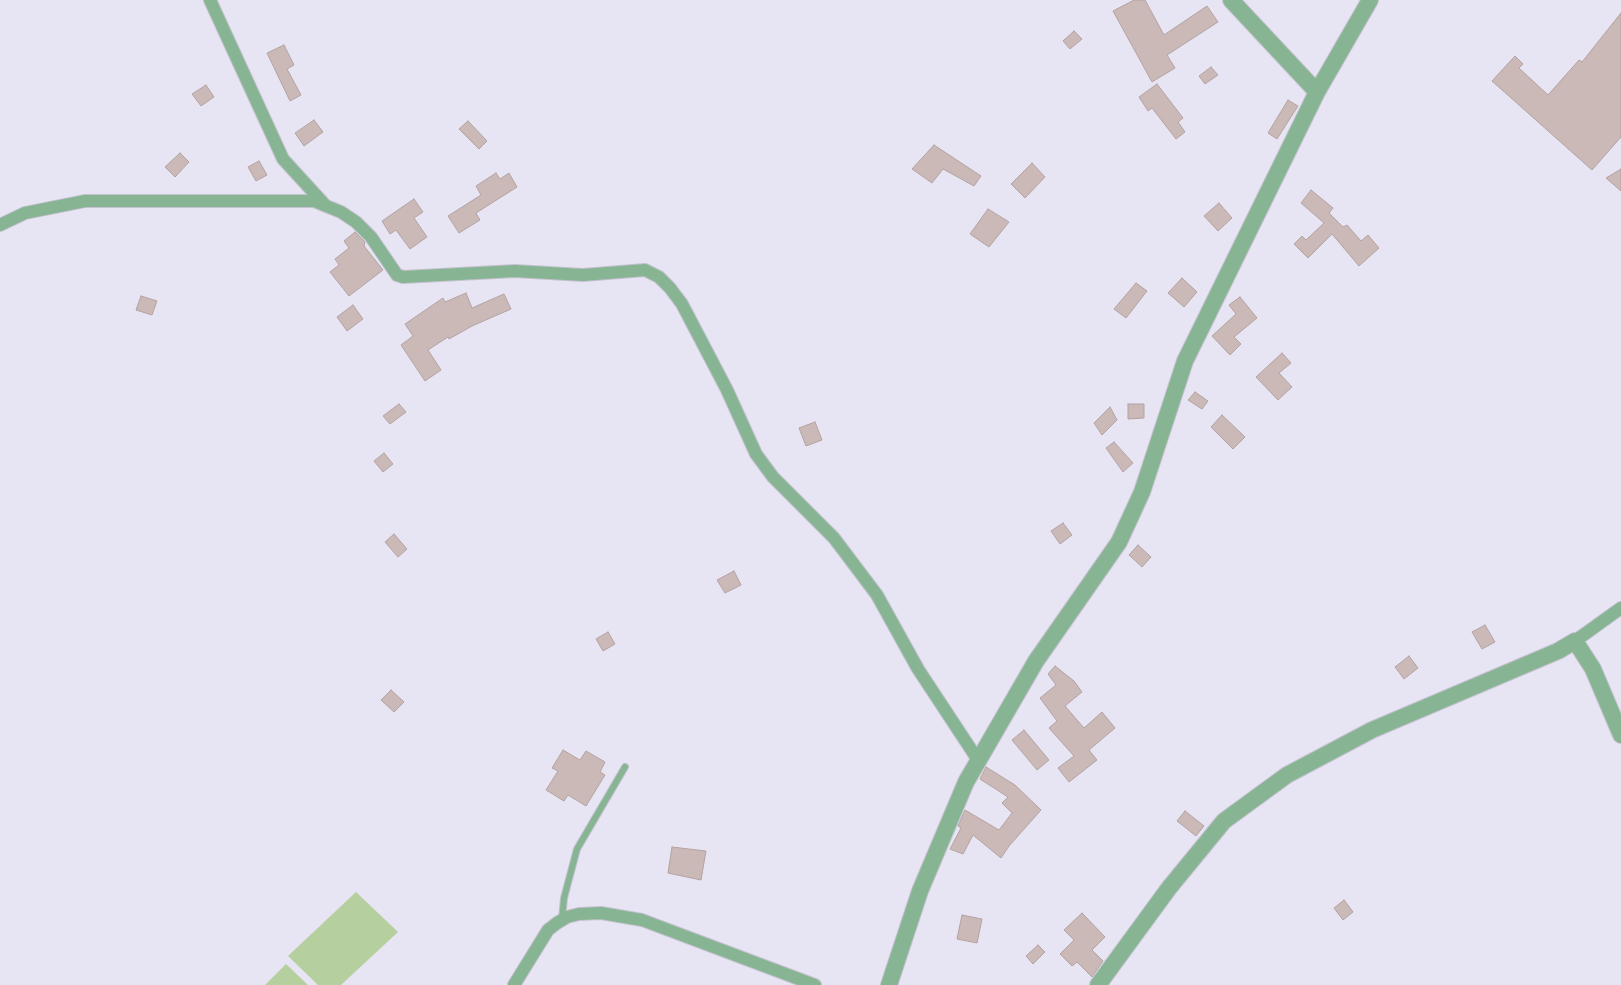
<!DOCTYPE html>
<style>
body{margin:0}
canvas{display:block;background:#e7e4f3}
</style>
<canvas width="1621" height="985"></canvas>
<script>
const context = document.querySelector('canvas').getContext('2d');
context.lineJoin = 'round';
function paint(path, color) {
  context.fillStyle = color;
  context.fill(path, 'evenodd');
}
function poly(rows) {
  const path = new Path2D();
  for (const r of rows) {
    path.moveTo(r[0], r[1]);
    for (let i = 2; i < r.length; i += 2) path.lineTo(r[i], r[i + 1]);
  }
  return path;
}
function stroke(path, color, width, dash) {
  context.strokeStyle = color;
  context.lineWidth = width;
  context.lineCap = dash ? 'butt' : 'round';
  context.setLineDash(dash || []);
  context.stroke(path);
}
const green = poly([
 [356,892,398,932,341,985,318,985,288,956],
 [286,964,308,985,265,985]
]);
const building = poly([
 [1134,0,1145,0,1164,35,1207,6,1218,22,1167,55,1175,68,1152,82,1113,11,1134,0],
 [1621,13,1621,137,1592,170,1492,81,1515,56,1523,64,1519,68,1548,95,1579,60,1582,62,1621,13],
 [1074,31,1082,39,1070,49,1063,41,1074,31],
 [284,45,294,65,287,69,301,95,290,101,267,53,284,45],
 [1211,67,1218,75,1205,84,1199,76,1211,67],
 [1157,84,1183,118,1178,122,1185,132,1176,139,1152,108,1148,111,1139,97,1157,84],
 [206,85,214,97,201,106,192,94,206,85],
 [1288,100,1298,106,1277,139,1268,133,1288,100],
 [314,120,323,132,304,146,295,133,314,120],
 [468,121,487,141,479,149,459,129,468,121],
 [934,145,981,176,974,186,943,169,932,183,912,169,934,145],
 [180,153,189,162,175,177,165,167,180,153],
 [259,161,267,175,256,181,248,167,259,161],
 [1032,163,1045,177,1025,198,1011,184,1032,163],
 [1621,169,1621,191,1606,178,1621,169],
 [496,173,500,179,509,173,517,187,476,213,480,220,459,233,448,216,481,195,476,186,496,173],
 [1311,190,1333,208,1329,213,1343,227,1347,225,1361,241,1368,235,1379,248,1359,266,1332,234,1308,258,1294,244,1302,236,1306,240,1324,223,1301,203,1311,190],
 [414,199,423,212,414,218,427,237,410,249,396,230,390,234,382,221,414,199],
 [1219,203,1232,218,1218,231,1204,216,1219,203],
 [988,209,1009,222,989,247,970,234,988,209],
 [355,232,365,242,364,246,383,270,349,296,330,272,339,265,335,259,349,248,344,241,355,232],
 [1182,278,1197,292,1184,307,1168,293,1182,278],
 [1136,283,1147,291,1126,318,1114,309,1136,283],
 [466,293,472,308,504,294,511,309,472,326,449,339,448,337,428,350,441,370,425,381,401,345,413,336,405,324,443,298,445,302,466,293],
 [141,296,157,301,152,315,136,310,141,296],
 [1240,297,1257,318,1234,337,1241,344,1230,355,1212,336,1236,314,1229,305,1240,297],
 [353,305,363,319,347,331,337,317,353,305],
 [1282,353,1291,363,1279,373,1292,387,1278,400,1256,377,1282,353],
 [1195,392,1208,401,1202,409,1188,400,1195,392],
 [399,404,406,412,390,424,383,416,399,404],
 [1128,404,1144,404,1144,418,1128,419,1128,404],
 [1110,407,1117,420,1102,435,1094,423,1110,407],
 [1222,415,1245,437,1233,449,1211,427,1222,415],
 [815,422,822,440,806,446,799,428,815,422],
 [1114,442,1133,463,1123,472,1106,448,1114,442],
 [384,453,393,464,383,472,374,461,384,453],
 [1063,523,1072,535,1060,544,1051,531,1063,523],
 [394,534,407,549,398,557,385,542,394,534],
 [1138,545,1151,557,1142,567,1129,555,1138,545],
 [734,571,741,585,725,593,717,580,734,571],
 [1485,625,1495,642,1482,649,1472,632,1485,625],
 [608,632,615,644,603,651,596,639,608,632],
 [1409,656,1418,668,1404,679,1395,667,1409,656],
 [1055,666,1074,681,1082,692,1065,706,1084,728,1102,712,1115,728,1089,750,1097,760,1069,782,1058,768,1074,756,1049,728,1057,721,1040,698,1056,685,1048,674,1055,666],
 [391,690,404,702,394,712,381,700,391,690],
 [1024,730,1049,760,1037,770,1012,740,1024,730],
 [563,750,580,760,586,751,605,762,600,772,605,775,586,806,568,795,564,801,546,790,558,771,552,768,563,750],
 [986,767,1015,785,1041,810,1009,846,1001,858,973,835,963,854,950,849,961,828,958,826,965,810,999,830,1012,813,1002,803,1008,797,980,779,986,767],
 [1185,811,1204,826,1196,836,1177,821,1185,811],
 [672,847,706,851,701,880,668,873,672,847],
 [1344,900,1353,912,1343,920,1334,908,1344,900],
 [1082,913,1105,937,1092,950,1103,961,1092,977,1077,962,1072,966,1060,954,1074,940,1064,930,1082,913],
 [962,915,982,919,977,943,957,939,962,915],
 [1038,945,1045,952,1033,964,1026,956,1038,945]
]);
const service = poly([
 [562,919,564,898,577,849,625,767]
]);
const minor = poly([
 [210,0,283,159,326,206],
 [0,225,25,213,85,201,314,201,341,212,356,222,371,237,397,275,403,277,515,271,583,275,645,270,659,277,670,288,682,304,727,390,756,454,773,477,834,538,877,595,918,669,978,760],
 [1575,641,1621,608],
 [514,985,548,930,557,923,567,917,579,914,601,913,642,920,815,985]
]);
const tertiary = poly([
 [1231,0,1317,92],
 [889,985,920,891,966,782,1036,661,1119,542,1142,492,1185,361,1317,92,1370,0],
 [1098,985,1169,888,1224,821,1287,775,1372,730,1558,651,1575,641,1593,669,1621,735]
]);
paint(green, '#b5cf9f');
paint(building, '#cbb9b8');
stroke(building, '#b3a3a2', 1);
stroke(service, '#c4c2cf', 8);
stroke(minor, '#c4c2cf', 14);
stroke(tertiary, '#c4c2cf', 18);
stroke(service, '#87b593', 6);
stroke(minor, '#87b593', 12);
stroke(tertiary, '#87b593', 16);
</script>
